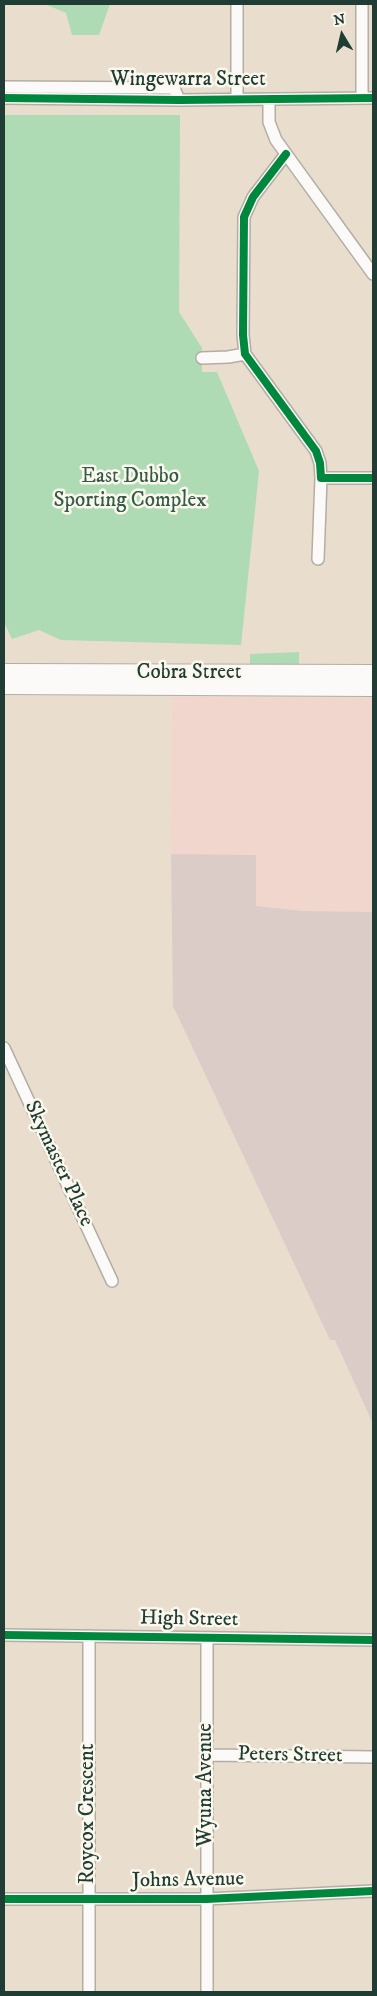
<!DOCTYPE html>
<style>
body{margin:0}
#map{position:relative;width:377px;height:1996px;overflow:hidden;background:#e9ddce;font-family:"IM FELL DW Pica",serif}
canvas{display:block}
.frame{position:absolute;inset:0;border:5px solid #1f3d34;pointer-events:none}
.north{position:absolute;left:317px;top:10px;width:50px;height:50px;-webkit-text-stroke:4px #fbf7ec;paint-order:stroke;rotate:351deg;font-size:14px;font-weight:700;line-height:20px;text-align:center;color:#1f3d34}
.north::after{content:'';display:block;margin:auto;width:18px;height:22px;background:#1f3d34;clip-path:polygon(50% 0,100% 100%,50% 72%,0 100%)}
</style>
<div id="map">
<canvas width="377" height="1996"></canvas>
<div class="frame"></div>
<div class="north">N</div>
</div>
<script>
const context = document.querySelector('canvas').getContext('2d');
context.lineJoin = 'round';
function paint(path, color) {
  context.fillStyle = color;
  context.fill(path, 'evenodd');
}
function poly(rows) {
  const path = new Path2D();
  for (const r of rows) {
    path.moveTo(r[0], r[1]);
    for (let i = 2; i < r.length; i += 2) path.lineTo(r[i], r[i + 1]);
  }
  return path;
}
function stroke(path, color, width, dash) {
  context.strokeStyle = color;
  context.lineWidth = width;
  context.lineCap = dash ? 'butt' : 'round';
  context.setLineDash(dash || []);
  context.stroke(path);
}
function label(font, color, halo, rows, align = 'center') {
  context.font = font + ' "IM FELL DW Pica",serif';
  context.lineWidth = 5;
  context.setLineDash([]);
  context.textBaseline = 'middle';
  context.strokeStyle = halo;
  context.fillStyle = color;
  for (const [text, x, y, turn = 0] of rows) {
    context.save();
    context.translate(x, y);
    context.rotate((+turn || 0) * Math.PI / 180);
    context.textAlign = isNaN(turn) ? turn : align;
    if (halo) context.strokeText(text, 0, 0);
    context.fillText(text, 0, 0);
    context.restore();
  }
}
const built = poly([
 [172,697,373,698,373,912,302,911,256,906,256,855,171,854]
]);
const industrial = poly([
 [171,854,256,855,256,906,302,911,373,912,373,1424,335,1340,330,1340,173,1006]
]);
const green = poly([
 [45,4,110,4,99,35,72,35,66,13],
 [4,115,180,115,179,312,202,348,202,372,217,372,259,471,241,645,61,640,39,630,12,639,4,622],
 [299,652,299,664,250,664,250,654]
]);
const minor = poly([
 [237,4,237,99],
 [4,87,174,88,179,100],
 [4,98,179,100,373,98],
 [362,98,362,4],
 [269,99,269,122,276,140,373,274],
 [286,154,253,197,244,217,243,335,245,354,316,451,320,463,321,478,373,478],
 [202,358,228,357,245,354],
 [318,559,321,478],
 [4,1048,112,1281],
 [4,1635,373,1640],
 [207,1638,207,1992],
 [207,1755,373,1757],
 [4,1899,206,1899,373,1891],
 [89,1992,89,1636]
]);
const highway = poly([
 [4,673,373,674],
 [4,685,373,687]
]);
const cycleway = poly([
 [4,98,179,100,373,98],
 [286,154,253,197,244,217,243,335,245,354,316,451,320,463,321,478,373,478],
 [4,1635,373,1640],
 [4,1899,206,1899,373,1891]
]);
const streetNames = [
 ["Wingewarra Street",188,81],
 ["Cobra Street",189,674],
 ["Skymaster Place",58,1164,65],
 ["High Street",189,1620,1],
 ["Peters Street",290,1756,1],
 ["Wyuna Avenue",207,1785,-90],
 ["Roycox Crescent",89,1814,-90],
 ["Johns Avenue",188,1881,-1]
];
const parkNames = [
 ["East Dubbo",130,478],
 ["Sporting Complex",130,502]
];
paint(built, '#f1d6ce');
paint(industrial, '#dcccc8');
paint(green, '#aedab4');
stroke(minor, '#b3aea4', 14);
stroke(highway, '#b3aea4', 20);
stroke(minor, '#fcfaf8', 11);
stroke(highway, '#fcfaf8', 18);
stroke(cycleway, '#00873e', 8);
label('21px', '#1f3d34', '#fbf7ec', streetNames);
label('21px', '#325c49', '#fbf7ec', parkNames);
</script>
